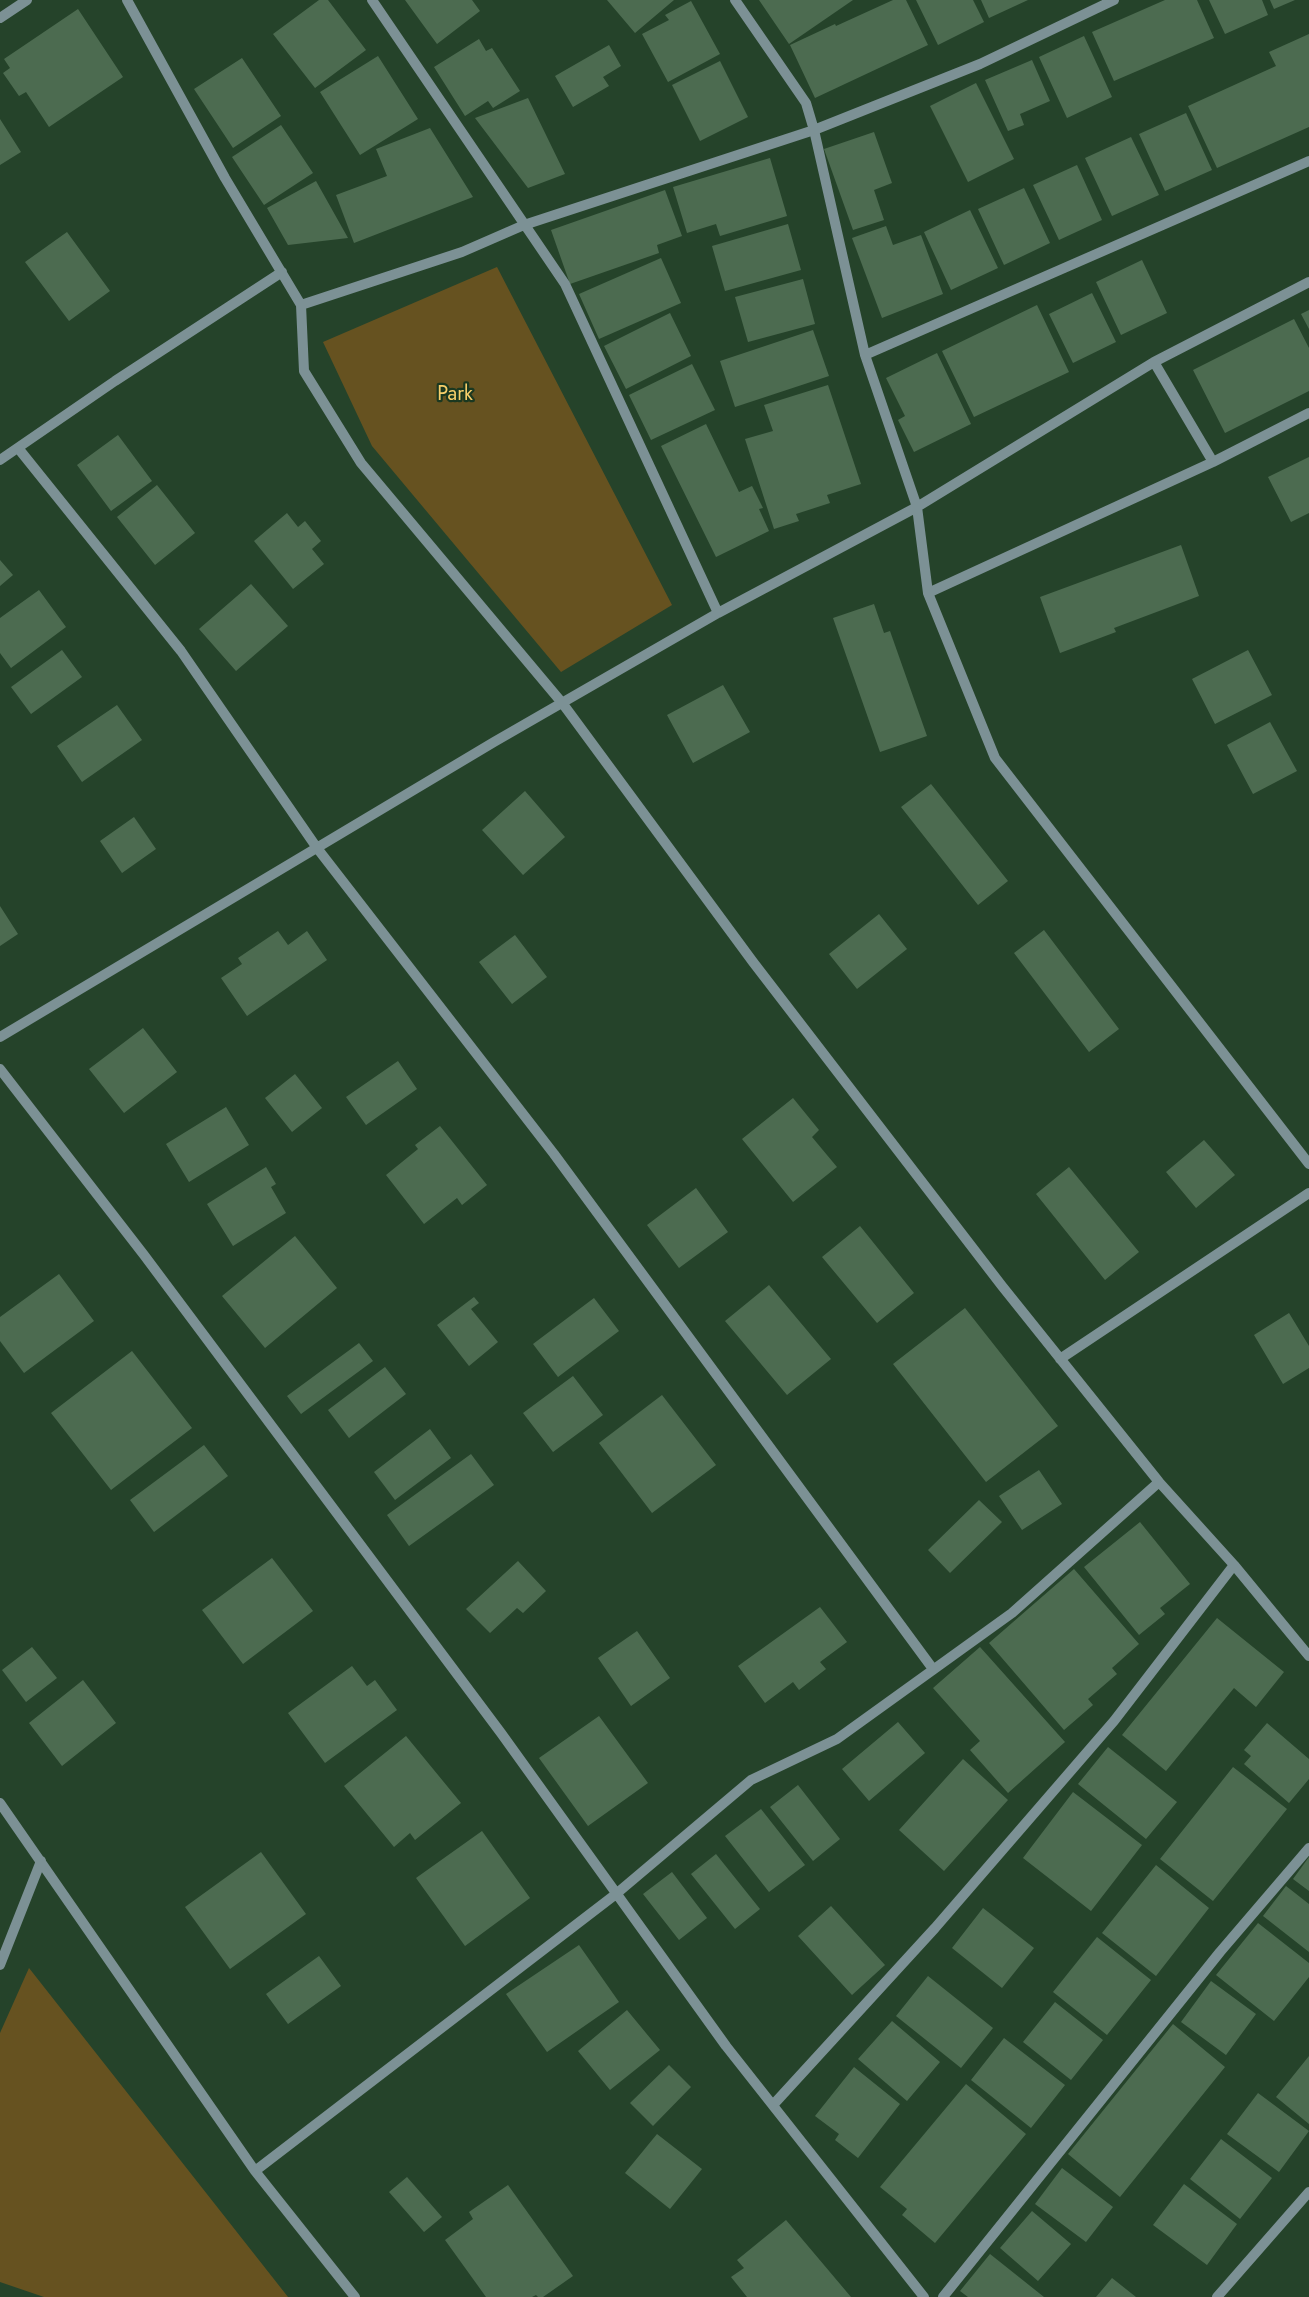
<!DOCTYPE html>
<style>
body{margin:0}
canvas{display:block;background:#25432a}
</style>
<canvas width="1309" height="2297"></canvas>
<script>
const context = document.querySelector('canvas').getContext('2d');
context.lineJoin = 'round';
function paint(path, color) {
  context.fillStyle = color;
  context.fill(path, 'evenodd');
}
function poly(rows) {
  const path = new Path2D();
  for (const r of rows) {
    path.moveTo(r[0], r[1]);
    for (let i = 2; i < r.length; i += 2) path.lineTo(r[i], r[i + 1]);
  }
  return path;
}
function stroke(path, color, width, dash) {
  context.strokeStyle = color;
  context.lineWidth = width;
  context.lineCap = dash ? 'butt' : 'round';
  context.setLineDash(dash || []);
  context.stroke(path);
}
function label(font, color, halo, rows, align = 'center') {
  context.font = font + ' Jost,sans-serif';
  context.lineWidth = 4.5;
  context.setLineDash([]);
  context.textBaseline = 'middle';
  context.strokeStyle = halo;
  context.fillStyle = color;
  for (const [text, x, y, turn = 0] of rows) {
    context.save();
    context.translate(x, y);
    context.rotate((+turn || 0) * Math.PI / 180);
    context.textAlign = isNaN(turn) ? turn : align;
    if (halo) context.strokeText(text, 0, 0);
    context.fillText(text, 0, 0);
    context.restore();
  }
}
const green = poly([
 [497,267,672,605,561,672,372,446,323,342],
 [29,1968,288,2297,44,2297,0,2282,0,2033]
]);
const building = poly([
 [319,0,328,0,366,50,315,88,273,34],
 [405,0,472,0,480,11,437,44],
 [607,0,674,0,635,33],
 [759,0,853,0,789,44],
 [893,0,906,0,928,45,815,98,790,45,835,24,836,26],
 [916,0,973,0,984,22,938,45],
 [981,0,1028,0,989,18],
 [1165,0,1197,0,1214,38,1114,81,1092,32],
 [1209,0,1262,0,1268,15,1225,34],
 [1270,0,1295,0,1274,9],
 [691,1,720,54,668,82,642,34,669,20,665,15],
 [78,9,123,77,49,127,26,92,19,96,3,73,10,68,4,59],
 [1309,34,1309,127,1217,168,1188,106,1276,66,1269,52],
 [1084,36,1112,97,1067,118,1039,57],
 [479,39,486,51,492,48,520,91,493,108,488,101,465,116,434,67],
 [609,45,621,66,603,77,609,86,573,107,555,76],
 [378,56,418,119,360,155,320,92],
 [242,58,281,116,233,148,194,89],
 [1032,60,1050,101,1020,114,1024,125,1008,131,985,80],
 [720,61,748,117,700,141,672,85],
 [976,83,1014,159,968,182,930,106],
 [528,98,565,174,528,188,475,118],
 [1186,113,1212,170,1165,191,1139,134],
 [0,119,21,152,0,165],
 [281,125,313,173,264,205,232,157],
 [430,128,473,197,354,243,336,195,387,176,376,149],
 [874,132,892,183,874,190,884,220,853,230,824,149],
 [1131,137,1159,195,1112,216,1085,158],
 [770,158,787,216,720,236,716,224,687,233,673,187],
 [1077,165,1102,220,1059,240,1033,185],
 [316,181,348,238,288,245,267,208],
 [1024,188,1050,243,1004,265,978,209],
 [665,190,682,236,657,245,659,253,570,284,551,230],
 [970,210,998,268,951,290,924,232],
 [788,224,801,270,725,291,712,246],
 [886,226,893,245,921,235,943,294,882,318,852,238],
 [67,232,110,291,69,321,25,262],
 [661,258,681,303,599,339,579,294],
 [1142,260,1167,313,1121,335,1096,282],
 [803,279,815,324,748,342,735,297],
 [1092,293,1116,342,1073,363,1049,314],
 [1037,305,1069,372,974,417,942,351],
 [1309,310,1309,329,1301,314],
 [670,313,691,356,626,389,604,346],
 [1294,319,1309,348,1309,391,1225,433,1193,370],
 [813,330,829,376,735,407,720,361],
 [937,353,971,424,914,452,898,420,905,416,886,378],
 [692,364,715,410,651,440,629,395],
 [828,385,861,484,827,495,830,503,796,514,799,521,774,529,745,439,773,431,764,405],
 [706,424,739,492,752,486,763,508,759,509,769,531,716,557,661,446],
 [118,435,152,481,111,511,77,465],
 [1309,457,1309,513,1291,522,1268,477],
 [157,485,195,533,155,565,117,517],
 [287,513,298,527,305,521,321,541,312,549,324,564,293,589,254,541],
 [1181,545,1199,596,1114,628,1116,632,1060,653,1040,597],
 [0,560,13,575,0,586],
 [251,584,288,626,236,671,199,629],
 [39,590,66,627,11,668,0,653,0,618],
 [874,604,884,633,890,631,927,736,880,752,833,618],
 [62,650,82,677,31,714,11,687],
 [1248,650,1272,695,1215,724,1192,679],
 [723,685,750,732,693,763,667,715],
 [117,705,142,740,82,782,57,746],
 [1270,722,1297,771,1253,794,1227,745],
 [931,784,1008,881,978,905,901,807],
 [525,791,565,837,523,875,482,830],
 [134,817,156,849,122,873,100,841],
 [0,906,18,934,0,946],
 [879,914,907,949,857,989,829,954],
 [1044,930,1119,1029,1089,1052,1014,953],
 [278,931,288,945,307,931,327,960,247,1016,221,978,242,964,238,958],
 [515,935,547,977,512,1004,479,962],
 [143,1028,177,1072,124,1113,89,1069],
 [398,1061,417,1089,366,1125,346,1097],
 [295,1074,322,1108,292,1132,265,1098],
 [793,1098,819,1130,812,1137,837,1167,793,1202,742,1139],
 [226,1107,249,1145,189,1182,166,1144],
 [440,1126,487,1185,462,1205,457,1198,424,1224,386,1175,418,1149,415,1145],
 [1204,1140,1235,1175,1196,1208,1166,1172],
 [266,1167,276,1184,271,1187,286,1213,233,1246,207,1204],
 [1069,1167,1139,1252,1105,1280,1036,1194],
 [696,1188,728,1232,679,1268,647,1225],
 [860,1226,914,1293,877,1323,822,1257],
 [295,1236,337,1288,265,1348,222,1296],
 [59,1274,94,1321,24,1373,0,1341,0,1317],
 [769,1285,831,1359,787,1395,725,1321],
 [474,1297,479,1303,471,1309,498,1342,469,1366,437,1325],
 [594,1298,619,1331,558,1377,533,1344],
 [965,1308,1058,1426,986,1482,893,1364],
 [1289,1313,1309,1346,1309,1368,1283,1384,1254,1335],
 [359,1343,373,1361,301,1414,287,1396],
 [132,1351,192,1428,111,1490,51,1413],
 [385,1367,406,1394,349,1438,328,1410],
 [573,1376,603,1415,553,1452,523,1413],
 [662,1395,716,1465,652,1513,599,1443],
 [430,1429,451,1458,395,1500,374,1472],
 [204,1445,228,1476,154,1532,130,1500],
 [471,1454,494,1485,409,1546,387,1515],
 [1039,1470,1062,1504,1022,1530,999,1496],
 [979,1500,1002,1522,950,1573,928,1550],
 [1140,1522,1190,1584,1160,1608,1165,1614,1139,1635,1084,1567],
 [272,1558,313,1611,243,1664,202,1610],
 [518,1561,546,1591,523,1613,517,1608,490,1633,466,1609],
 [1074,1569,1139,1644,1112,1668,1117,1674,1088,1699,1093,1705,1064,1730,989,1643],
 [820,1607,847,1642,820,1662,826,1669,799,1690,793,1682,765,1703,738,1666],
 [1217,1618,1284,1672,1256,1707,1234,1688,1166,1771,1122,1735],
 [637,1631,670,1678,631,1706,598,1658],
 [32,1647,57,1678,26,1702,2,1670],
 [980,1647,1065,1742,1008,1793,970,1750,980,1741,933,1688],
 [352,1666,367,1686,375,1680,397,1710,325,1763,288,1713],
 [83,1680,116,1723,62,1766,29,1723],
 [599,1716,648,1783,588,1826,539,1758],
 [898,1722,925,1753,869,1801,842,1769],
 [1267,1723,1309,1759,1309,1779,1289,1803,1244,1764,1251,1756,1244,1750],
 [406,1736,461,1803,415,1840,410,1833,394,1847,344,1786],
 [1108,1747,1177,1802,1146,1839,1078,1784],
 [963,1759,1008,1800,944,1871,899,1830],
 [1233,1767,1287,1809,1213,1901,1160,1859],
 [798,1785,840,1839,813,1861,770,1807],
 [1073,1792,1142,1845,1091,1911,1023,1858],
 [761,1809,805,1865,769,1892,725,1836],
 [482,1831,530,1898,465,1946,416,1878],
 [261,1852,306,1914,230,1969,185,1907],
 [716,1854,760,1909,735,1929,691,1874],
 [1309,1857,1309,1891,1293,1879],
 [1156,1865,1209,1908,1156,1976,1102,1933],
 [672,1872,707,1918,679,1940,643,1894],
 [1286,1886,1309,1904,1309,1952,1263,1916],
 [831,1906,885,1965,852,1995,798,1936],
 [983,1908,1034,1948,1002,1988,952,1948],
 [1258,1923,1309,1963,1309,1977,1274,2021,1216,1975],
 [1097,1937,1151,1980,1107,2035,1053,1992],
 [579,1945,619,2002,547,2052,506,1994],
 [319,1956,341,1986,288,2024,266,1994],
 [928,1976,993,2028,961,2068,896,2016],
 [1211,1981,1256,2014,1226,2055,1181,2022],
 [1055,2002,1103,2040,1071,2080,1023,2042],
 [627,2010,660,2050,610,2090,578,2051],
 [892,2021,940,2062,907,2101,858,2059],
 [1173,2024,1225,2067,1120,2197,1068,2154],
 [1004,2038,1065,2085,1031,2128,971,2080],
 [1309,2056,1309,2124,1276,2097],
 [669,2065,691,2087,653,2126,630,2103],
 [854,2067,900,2104,858,2158,835,2140,839,2134,815,2116],
 [966,2084,1026,2134,935,2243,902,2215,907,2209,880,2187],
 [1258,2093,1309,2131,1279,2172,1227,2134],
 [657,2134,702,2169,670,2209,625,2173],
 [1221,2139,1272,2178,1240,2219,1190,2179],
 [1062,2168,1113,2207,1086,2242,1035,2204],
 [407,2177,442,2217,424,2232,389,2192],
 [1184,2184,1237,2224,1207,2265,1153,2225],
 [508,2185,573,2276,543,2297,538,2297,536,2295,532,2297,486,2297,445,2240,473,2219,469,2212],
 [1032,2211,1071,2244,1038,2281,1000,2248],
 [786,2220,851,2297,747,2297,731,2277,744,2268,737,2260],
 [990,2254,1044,2297,968,2297,960,2291],
 [1112,2278,1136,2297,1096,2297]
]);
const street = poly([
 [127,0,225,178,301,305,462,252,524,225,814,130,980,64,1114,0],
 [372,0,565,284,718,613],
 [0,18,27,0],
 [1309,282,1154,362,917,507,928,593,995,758,1309,1164],
 [301,305,304,371,361,463,563,704,753,962,1002,1286,1159,1482,1234,1565,1309,1656],
 [865,355,1309,161],
 [1154,362,1213,462],
 [18,448,181,651,317,848,554,1154,933,1669],
 [0,460,115,381,282,272],
 [928,593,1213,462,1309,413],
 [0,1037,494,742,718,613,917,507,865,355,814,130,806,103,735,0],
 [0,1069,144,1255,501,1733,726,2046,924,2297],
 [1060,1359,1309,1193],
 [0,1803,255,2171,355,2297],
 [0,1965,41,1861],
 [773,2105,935,1928,1114,1721,1234,1565],
 [255,2171,616,1894,751,1780,837,1739,1012,1613,1159,1482],
 [943,2297,1220,1952,1309,1848],
 [1217,2297,1309,2192]
]);
const parkNames = [
 ["Park",455,395]
];
paint(green, '#665220');
paint(building, '#4c6b50');
stroke(street, '#7c9195', 10);
label('20px', '#f7ce6a', '#1b3820', parkNames);
</script>
